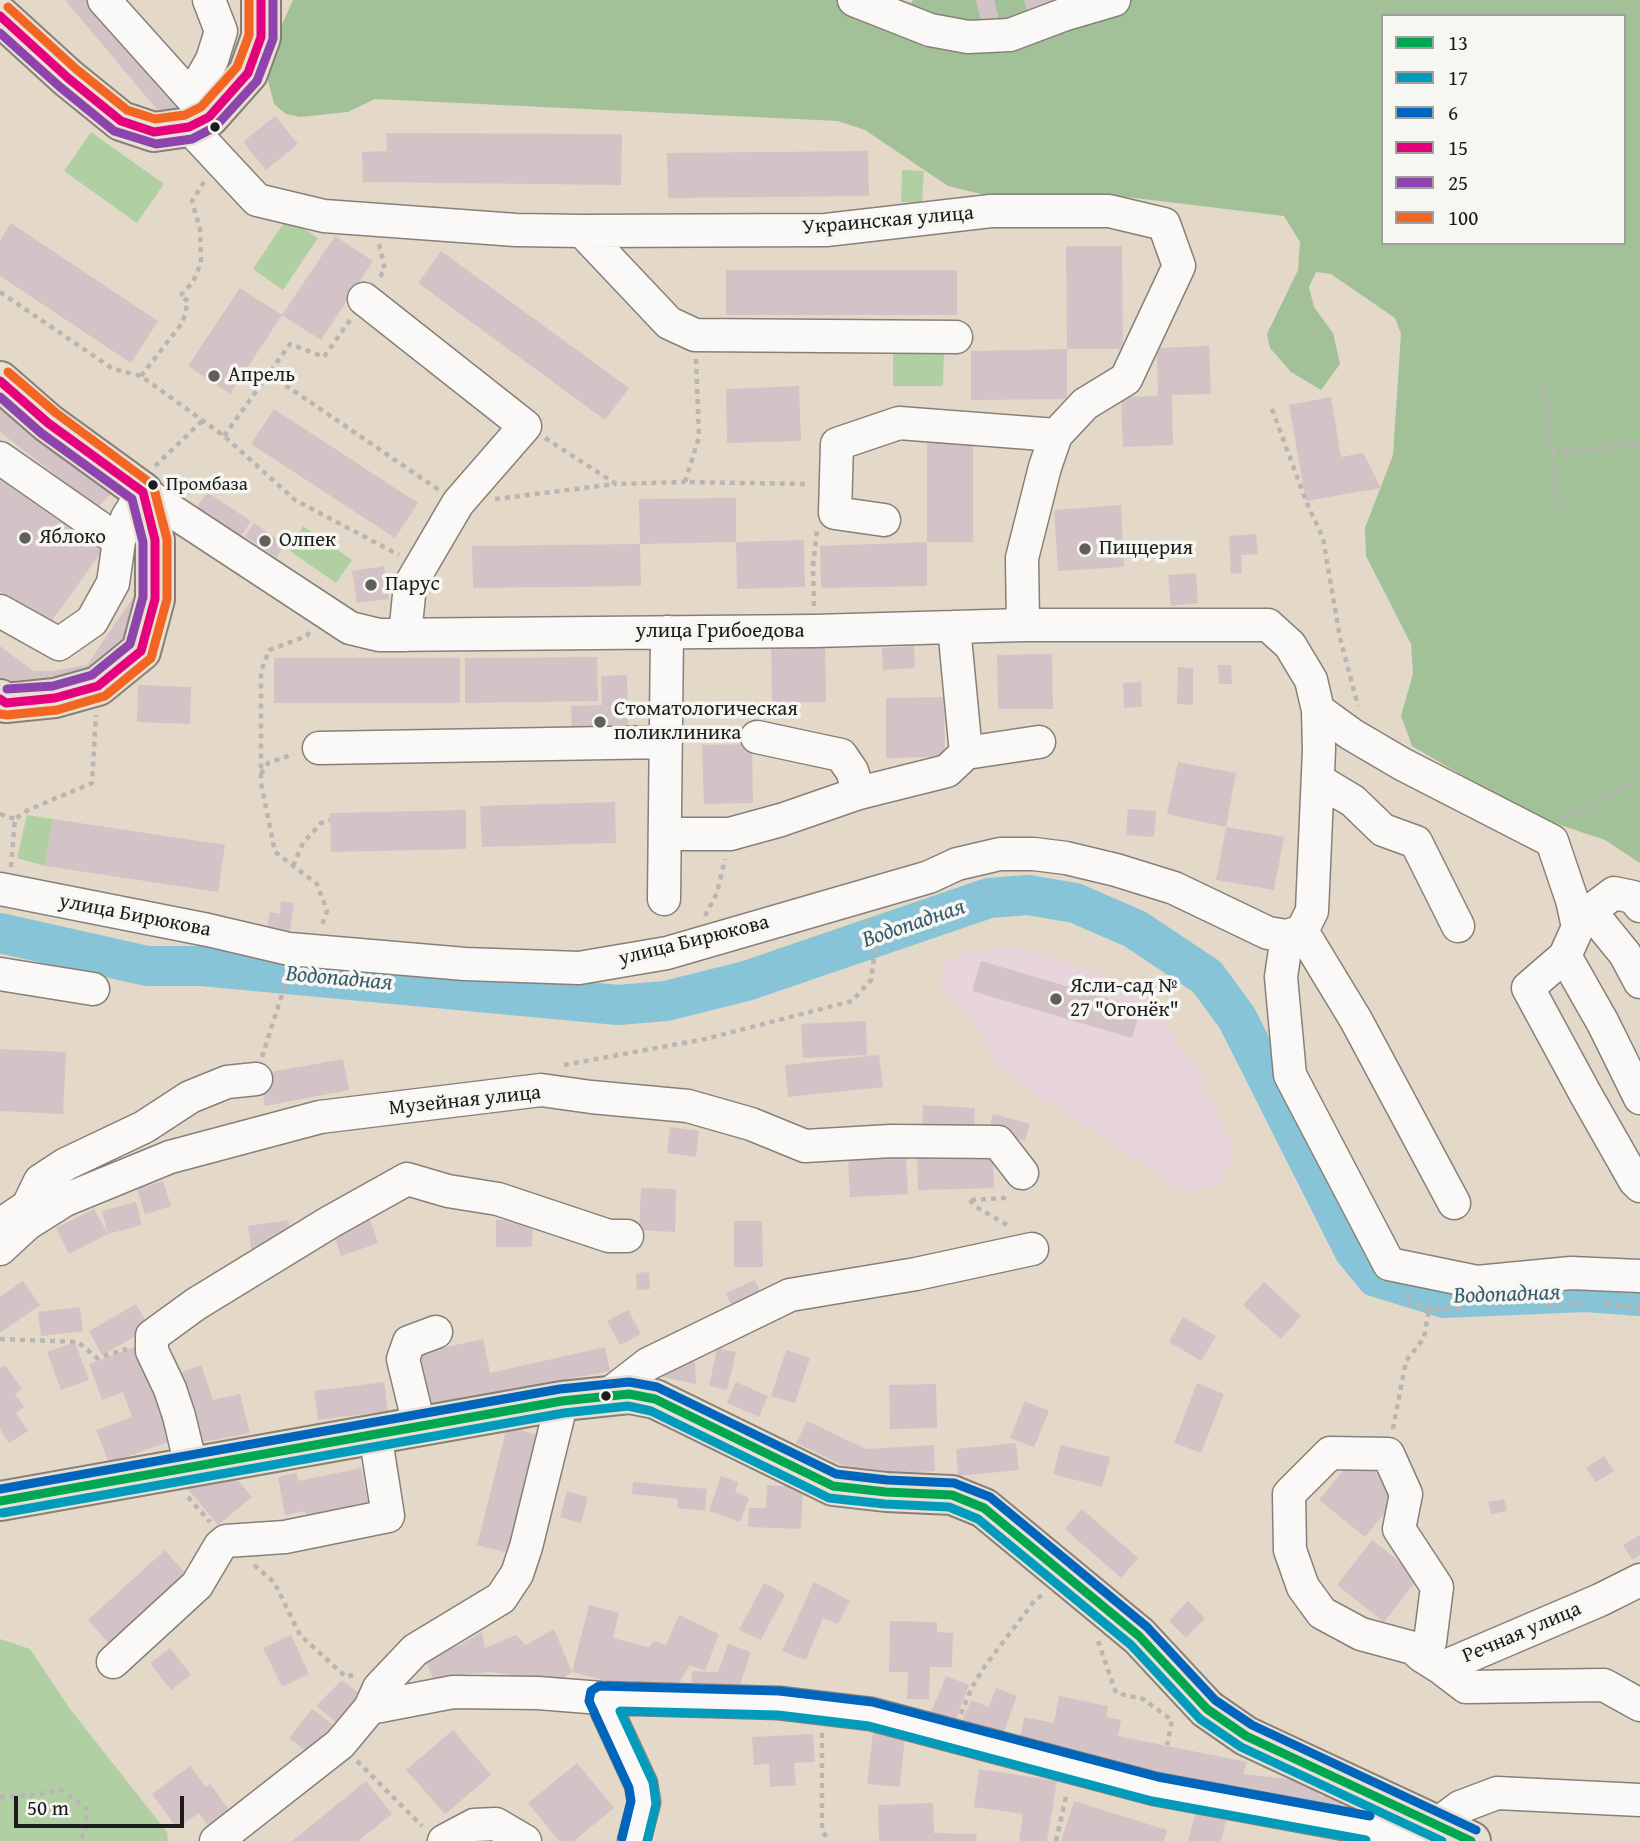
<!DOCTYPE html>
<meta charset="utf-8">
<style>
body{margin:0}
#map{position:relative;width:1640px;height:1841px;overflow:hidden;background:#e4d8c8;font-family:"Gentium Book Plus",serif}
canvas{display:block}
.legend{position:absolute;left:1381px;top:14px;width:245px;height:231px;box-sizing:border-box;background:#f6f6f2;border:2px solid #9f9f9c;margin:0;padding:9px 12px;list-style:none;font-size:21px;color:#1c1c1c}
.legend li{display:flex;align-items:center;gap:14px;height:35px}
.legend b{width:35px;border:2px solid #9f9f9c}
.scale{position:absolute;left:14px;top:1796px;width:170px;height:32px;box-sizing:border-box;border:4px solid #1c1c1c;border-top:0;padding-left:9px;font-size:21px;line-height:24px;white-space:nowrap;color:#1c1c1c;-webkit-text-stroke:5px #f6f6f2;paint-order:stroke}
</style>
<div id="map">
<canvas width="1640" height="1841"></canvas>
<ul class="legend">
<li><b style="height:9px;background:#00a651"></b>13</li>
<li><b style="height:9px;background:#039bbc"></b>17</li>
<li><b style="height:9px;background:#0065bd"></b>6</li>
<li><b style="height:9px;background:#e5007d"></b>15</li>
<li><b style="height:9px;background:#8e44ad"></b>25</li>
<li><b style="height:9px;background:#f26522"></b>100</li>
</ul>
<div class="scale">50 m</div>
</div>
<script>
const context = document.querySelector('canvas').getContext('2d');
context.lineJoin = 'round';
function paint(path, color) {
  context.fillStyle = color;
  context.fill(path, 'evenodd');
}
function poly(rows) {
  const path = new Path2D();
  for (const r of rows) {
    path.moveTo(r[0], r[1]);
    for (let i = 2; i < r.length; i += 2) path.lineTo(r[i], r[i + 1]);
  }
  return path;
}
function stroke(path, color, width, dash) {
  context.strokeStyle = color;
  context.lineWidth = width;
  context.lineCap = dash ? 'butt' : 'round';
  context.setLineDash(dash || []);
  context.stroke(path);
}
function label(font, color, halo, rows, align = 'center') {
  context.font = font + ' "Gentium Book Plus",serif';
  context.lineWidth = 7;
  context.setLineDash([]);
  context.textBaseline = 'middle';
  context.strokeStyle = halo;
  context.fillStyle = color;
  for (const [text, x, y, turn = 0] of rows) {
    context.save();
    context.translate(x, y);
    context.rotate((+turn || 0) * Math.PI / 180);
    context.textAlign = isNaN(turn) ? turn : align;
    if (halo) context.strokeText(text, 0, 0);
    context.fillText(text, 0, 0);
    context.restore();
  }
}
const built = poly([
 [1020,946,1127,984,1192,1058,1234,1148,1221,1187,1185,1191,1044,1100,997,1066,976,1027,940,984,943,965,967,952]
]);
const green = poly([
 [91,132,164,184,137,223,64,171],
 [902,170,924,171,922,203,901,202],
 [287,218,318,238,283,290,253,269],
 [893,351,944,351,943,386,893,386],
 [303,526,352,560,336,583,290,551],
 [27,815,53,819,45,866,17,858],
 [0,1639,30,1649,70,1709,167,1832,168,1841,0,1841]
]);
const forest = poly([
 [293,0,902,0,911,3,913,0,976,0,982,21,998,17,994,0,1024,0,1028,13,1069,0,1640,0,1640,863,1605,840,1530,815,1412,746,1401,716,1413,674,1411,644,1366,556,1365,528,1393,455,1401,334,1395,318,1331,274,1316,272,1309,287,1314,307,1333,333,1340,364,1321,390,1291,372,1270,348,1267,334,1298,270,1300,242,1284,216,1118,196,998,198,948,186,865,130,838,121,375,99,348,112,300,117,286,114,274,104,266,73,268,56],
 [1383,16,1624,16,1624,243,1383,243]
]);
const river = poly([
 [0,933,147,966,202,966,618,1005,666,1001,746,981,989,898,1028,895,1075,903,1135,929,1207,977,1237,1018,1354,1250,1376,1277,1444,1298,1585,1292,1640,1296]
]);
const building = poly([
 [65,0,87,0,183,114,170,125],
 [976,0,994,0,998,17,981,22],
 [1024,0,1067,0,1028,13],
 [275,116,298,144,266,170,243,142],
 [386,133,622,134,621,185,363,182,362,152,387,151],
 [868,151,869,196,668,198,667,153],
 [11,223,158,321,131,363,0,276,0,241],
 [335,236,373,261,321,340,282,315],
 [1066,246,1122,246,1123,349,1067,349],
 [441,251,629,388,605,420,418,283],
 [726,270,957,270,957,315,726,315],
 [240,288,282,315,230,394,188,366],
 [1209,346,1211,394,1172,395,1173,445,1123,447,1121,397,1158,396,1157,348],
 [1067,349,1067,399,971,400,971,351],
 [799,386,801,441,727,443,726,389],
 [1331,397,1341,457,1363,453,1381,488,1306,501,1289,405],
 [0,403,113,491,98,508,0,432],
 [274,409,418,503,395,538,251,444],
 [927,438,973,438,973,542,927,542,927,586,821,588,820,546,927,542],
 [0,479,102,551,49,625,0,591],
 [207,492,251,521,241,536,197,507],
 [736,498,736,542,640,544,641,586,473,588,472,546,640,544,639,499],
 [1121,505,1124,567,1058,571,1054,510],
 [254,523,285,545,276,558,245,536],
 [1256,534,1258,554,1241,555,1242,573,1231,574,1229,536],
 [804,540,805,587,737,589,736,542],
 [384,566,389,599,357,603,352,571],
 [1196,573,1198,603,1171,606,1168,575],
 [141,586,132,638,96,679,83,670,69,683,45,687,26,679,5,694,0,690,0,646,33,671,52,671,87,665],
 [825,644,826,702,772,703,771,645],
 [914,646,915,668,883,670,882,648],
 [1052,654,1053,709,998,709,997,655],
 [597,657,598,701,465,703,465,658],
 [274,658,460,658,460,703,274,703],
 [1218,665,1231,665,1232,684,1219,684],
 [1178,667,1193,668,1193,705,1177,704],
 [627,675,628,737,572,739,571,706,602,705,601,676],
 [1141,682,1142,707,1124,708,1123,683],
 [138,685,191,687,190,724,137,722],
 [944,697,945,757,886,758,886,698],
 [752,744,753,803,704,804,702,745],
 [1178,762,1236,773,1226,827,1167,814],
 [615,802,616,843,482,847,480,806],
 [1128,809,1156,811,1154,837,1126,835],
 [466,810,466,849,331,852,330,813],
 [53,819,225,845,218,892,45,866],
 [1226,827,1284,837,1274,890,1216,880],
 [281,901,294,903,290,931,267,928,270,912,280,914],
 [981,961,1141,1008,1132,1038,972,991],
 [866,1021,867,1055,803,1058,801,1024],
 [0,1049,66,1052,63,1114,0,1111],
 [879,1055,883,1087,788,1097,785,1065],
 [343,1059,349,1090,265,1106,260,1074],
 [923,1105,975,1108,974,1129,922,1127],
 [993,1114,1030,1124,1025,1141,988,1131],
 [670,1127,699,1131,696,1157,667,1153],
 [113,1148,118,1160,97,1168,92,1155],
 [887,1150,887,1159,906,1158,908,1194,850,1197,848,1158],
 [993,1153,994,1188,918,1190,917,1156],
 [163,1181,171,1206,145,1214,137,1189],
 [641,1188,676,1189,675,1232,639,1230],
 [136,1202,142,1225,108,1234,102,1211],
 [94,1209,108,1234,69,1254,56,1228],
 [288,1220,292,1243,253,1260,248,1226],
 [370,1220,378,1243,341,1256,333,1232],
 [496,1220,533,1220,532,1247,496,1247],
 [734,1221,762,1221,763,1267,734,1267],
 [649,1272,650,1289,637,1290,636,1273],
 [755,1280,761,1294,732,1307,726,1293],
 [23,1281,40,1305,0,1333,0,1297],
 [1264,1282,1301,1316,1281,1339,1243,1305],
 [136,1304,150,1328,102,1355,89,1331],
 [80,1307,83,1331,41,1336,38,1312],
 [628,1310,641,1334,620,1345,607,1321],
 [1183,1317,1216,1336,1201,1361,1169,1342],
 [483,1339,490,1373,605,1347,610,1371,423,1407,414,1354],
 [75,1342,89,1380,61,1390,47,1352],
 [137,1346,171,1441,109,1463,96,1430,132,1417,123,1392,102,1400,89,1364],
 [694,1347,696,1384,663,1377,661,1365],
 [717,1348,736,1352,727,1390,709,1386],
 [786,1350,810,1358,795,1403,771,1396],
 [5,1365,22,1389,15,1394,24,1407,16,1413,28,1431,9,1443,0,1429,0,1368],
 [201,1365,213,1400,240,1394,250,1433,198,1443,173,1375],
 [384,1382,388,1411,318,1420,314,1391],
 [736,1382,768,1396,759,1417,727,1403],
 [1197,1383,1224,1394,1201,1453,1174,1443],
 [936,1384,937,1428,890,1429,889,1385],
 [1025,1401,1049,1411,1034,1447,1010,1438],
 [807,1421,866,1449,934,1445,935,1471,863,1475,796,1443],
 [507,1427,539,1435,509,1553,477,1545],
 [1016,1443,1019,1470,958,1476,956,1449],
 [1061,1445,1110,1457,1102,1487,1053,1474],
 [1355,1456,1401,1493,1365,1537,1319,1500],
 [1604,1456,1614,1471,1596,1482,1586,1468],
 [361,1468,370,1513,308,1526,305,1511,285,1515,278,1477,297,1473,298,1481],
 [230,1471,252,1497,218,1525,181,1481],
 [721,1476,738,1482,735,1492,749,1498,740,1522,709,1511],
 [633,1482,707,1489,705,1511,677,1508,678,1499,632,1494],
 [767,1485,803,1487,801,1529,748,1527,749,1508,766,1508],
 [567,1491,588,1497,581,1523,560,1517],
 [1504,1499,1507,1511,1491,1514,1488,1502],
 [1082,1509,1138,1558,1121,1578,1065,1529],
 [1640,1535,1640,1555,1632,1560,1623,1545],
 [1372,1540,1419,1577,1384,1622,1337,1585],
 [165,1550,193,1582,115,1651,88,1620],
 [814,1582,850,1601,838,1624,823,1618,806,1660,782,1651],
 [764,1583,785,1594,761,1640,739,1630],
 [1188,1601,1205,1618,1186,1638,1169,1621],
 [589,1605,619,1613,613,1638,648,1647,654,1641,666,1645,679,1615,719,1634,705,1671,690,1665,674,1691,637,1689,572,1672,557,1682,491,1672,468,1674,434,1681,425,1659,462,1644,482,1632,485,1648,516,1635,526,1645,554,1629,572,1672],
 [890,1621,937,1622,937,1632,953,1633,952,1667,930,1667,929,1699,907,1699,908,1672,889,1672],
 [291,1635,309,1674,282,1687,263,1648],
 [728,1644,751,1652,737,1693,691,1692,692,1671,718,1672],
 [170,1648,191,1675,171,1690,150,1663],
 [946,1676,969,1685,955,1722,931,1712],
 [342,1680,360,1694,337,1723,316,1706],
 [996,1688,1017,1696,1001,1739,961,1724,971,1700,989,1707],
 [1059,1696,1108,1706,1106,1717,1121,1720,1118,1736,1247,1762,1243,1774,1305,1781,1322,1797,1326,1792,1343,1802,1336,1813,1019,1745,1024,1717,1054,1723],
 [312,1709,333,1725,311,1755,289,1738],
 [453,1730,491,1775,445,1814,406,1770],
 [873,1733,905,1736,900,1787,867,1784],
 [813,1734,815,1762,794,1763,796,1785,770,1787,769,1764,754,1765,752,1737],
 [577,1763,614,1808,574,1841,559,1841,528,1803],
 [190,1766,206,1787,210,1784,236,1819,215,1835,199,1813,177,1828,152,1794],
 [979,1769,1057,1781,1047,1841,1019,1841,1023,1814,974,1807],
 [366,1781,392,1814,358,1841,292,1841],
 [1074,1801,1167,1830,1164,1841,1061,1841],
 [933,1803,934,1833,977,1834,976,1841,879,1841,878,1805],
 [1197,1808,1227,1816,1221,1841,1188,1841]
]);
const path = poly([
 [379,244,385,270,379,278],
 [0,292,113,369,141,376,224,436,295,500,399,555],
 [696,359,699,437,685,482,810,484],
 [269,374,439,490],
 [141,376,183,322,188,301,180,296,193,282,201,263,200,229,192,201,204,182],
 [1542,381,1559,506],
 [1272,409,1306,501,1323,538,1340,638,1358,706],
 [224,436,290,344,324,357,350,320],
 [545,438,616,484,685,482],
 [1552,452,1640,445],
 [155,466,202,421],
 [495,499,616,484],
 [814,606,813,566,817,531],
 [309,632,307,636,269,650,261,672,261,783,275,852,317,884,327,911,321,928],
 [261,774,268,763,294,754],
 [0,814,15,819],
 [1562,818,1640,781],
 [293,866,303,843,321,823,330,820],
 [11,867,15,819,28,810,92,783,96,715],
 [705,916,717,893,725,859],
 [262,1057,285,985,286,975],
 [564,1065,705,1039,852,1001,871,980,875,950,866,921],
 [970,1200,976,1207,1009,1226],
 [971,1200,1004,1198,1008,1193],
 [1408,1293,1406,1302,1429,1309,1461,1308],
 [1606,1304,1640,1309],
 [1547,1305,1587,1302],
 [0,1339,78,1342,97,1358,127,1349],
 [1393,1429,1406,1361,1424,1338,1429,1309],
 [188,1497,210,1522],
 [254,1565,274,1582,300,1635,346,1677,357,1674],
 [1098,1641,1116,1693,1143,1699,1172,1720,1167,1745],
 [961,1714,972,1687,985,1666,1035,1600,1042,1595],
 [822,1733,822,1829,828,1841],
 [357,1761,422,1826],
 [0,1797,34,1795,61,1790,87,1809,85,1834,77,1841],
 [1056,1841,1067,1792]
]);
const minor = poly([
 [104,0,209,117],
 [854,0,930,30,968,37,1010,35,1063,15,1114,0],
 [191,97,212,60,221,31,209,0],
 [189,127,257,200,324,216,516,230,582,231,826,230,991,211,1109,211,1164,224,1179,266,1126,379,1085,404,1056,435,1045,467,1022,558,1023,625],
 [582,231,669,323,695,335,956,337],
 [364,299,525,426,458,503,410,585,405,635],
 [0,458,119,541],
 [884,520,835,513,837,444,899,423,1056,435],
 [0,611,59,644,92,621,113,583,119,541,127,518,143,492,350,628,379,635,815,631,1023,625,1268,625,1290,645,1311,680,1318,710,1319,750,1312,911,1302,931,1287,936,1268,933,1174,888,1116,870,1066,858,1034,854,1000,854,957,864,929,877,667,953,579,968,465,964,289,949,208,930,0,889],
 [954,627,966,753],
 [1318,710,1351,734,1402,764,1552,841,1572,900,1578,927],
 [757,737,841,755,852,771,859,793],
 [319,748,666,742],
 [1318,780,1353,801,1383,830,1416,842,1458,926],
 [665,834,730,834,781,820,859,793,947,771,966,753,1039,742],
 [664,899,667,632],
 [1590,911,1614,893,1633,897,1640,906],
 [1302,931,1356,1020,1454,1203],
 [1287,936,1281,977,1290,1075,1389,1264,1477,1282,1571,1273,1640,1276],
 [1565,956,1603,1023,1640,1098],
 [0,974,93,989],
 [1640,982,1625,954,1590,911,1578,927,1565,956,1528,988,1586,1095,1635,1181,1640,1186],
 [3,1223,28,1206,40,1181,66,1164,144,1127,190,1097,227,1082,256,1079],
 [0,1249,27,1224,65,1200,170,1157,320,1117,541,1090,591,1097,688,1106,751,1124,805,1146,891,1141,998,1142,1022,1173],
 [608,1395,648,1364,790,1295,916,1274,1032,1249],
 [419,1425,403,1359,409,1342,436,1332],
 [191,1466,179,1416,170,1389,152,1351,152,1336,196,1304,330,1222,407,1179,448,1191,498,1199,609,1236,627,1236],
 [1640,1580,1600,1600,1441,1668,1466,1687,1604,1685,1640,1705],
 [1422,1656,1430,1642,1437,1587,1399,1529,1406,1494,1388,1454,1330,1453,1289,1494,1290,1550,1303,1587,1322,1613,1361,1634,1413,1648,1422,1656,1441,1668],
 [113,1662,197,1585,220,1546,226,1541,285,1537,388,1516,375,1433],
 [601,1698,641,1784,644,1802,634,1841],
 [370,1708,453,1692,538,1693,601,1698,779,1703,871,1714,1155,1789,1436,1841],
 [1436,1825,1460,1807,1497,1793,1640,1800],
 [216,1841,340,1744,370,1708,379,1688,415,1650,501,1598,517,1574,526,1547,562,1401],
 [444,1841,474,1825,496,1824,525,1841]
]);
const major = poly([
 [0,16,68,78,121,121,154,132,189,127,209,117,248,73,261,37,261,0],
 [0,381,48,423,143,492,155,540,155,599,141,651,98,686,55,698,6,703,0,699],
 [0,1501,562,1401,629,1394,655,1399,833,1486,886,1492,952,1495,984,1508,1139,1636,1207,1709,1246,1736,1471,1841]
]);
const bus1 = poly([
 [0,1501,562,1401,629,1394,655,1399,833,1486,886,1492,952,1495,984,1508,1139,1636,1207,1709,1246,1736,1471,1841]
]);
const bus2 = poly([
 [2,1513,564,1413,628,1406,651,1411,829,1498,885,1504,949,1507,978,1519,1131,1645,1200,1719,1241,1747,1442,1841],
 [647,1841,656,1804,653,1782,620,1711,778,1715,869,1726,1152,1801,1366,1840]
]);
const bus3 = poly([
 [0,1489,560,1389,629,1382,657,1387,836,1474,887,1480,954,1483,990,1497,1147,1627,1215,1700,1252,1725,1476,1830],
 [622,1838,631,1801,629,1788,589,1701,591,1691,599,1686,779,1691,872,1702,1158,1777,1370,1816]
]);
const bus4 = poly([
 [0,16,68,78,121,121,154,132,189,127,209,117,248,73,261,37,261,0],
 [0,381,48,423,143,492,155,540,155,599,141,651,98,686,55,698,6,703,0,699]
]);
const bus5 = poly([
 [0,33,60,87,114,131,156,144,192,139,215,127,257,81,273,39,273,0],
 [0,397,41,433,132,499,143,542,143,597,130,644,92,675,53,686,7,689]
]);
const bus6 = poly([
 [8,7,76,69,127,110,155,119,185,115,201,107,237,67,249,35,249,0],
 [0,714,7,715,57,710,105,696,151,658,167,599,167,539,153,485,56,413,8,372]
]);
const markers = [
 [215,127,6,"#1c1c1c"],
 [214,376,7,"#625e58"],
 [153,485,6,"#1c1c1c"],
 [25,538,7,"#625e58"],
 [265,541,7,"#625e58"],
 [1085,549,7,"#625e58"],
 [371,585,7,"#625e58"],
 [600,722,7,"#625e58"],
 [1056,999,7,"#625e58"],
 [606,1396,6,"#1c1c1c"]
];
const busNames = [
 ["Промбаза",166,485]
];
const streetNames = [
 ["Украинская улица",888,221,-5],
 ["улица Грибоедова",720,632],
 ["улица Бирюкова",135,916,11],
 ["улица Бирюкова",694,941,-14],
 ["Музейная улица",465,1101,-6],
 ["Речная улица",1522,1633,-23]
];
const poiNames = [
 ["Апрель",228,376],
 ["Яблоко",39,538],
 ["Олпек",279,541],
 ["Пиццерия",1099,549],
 ["Парус",385,585],
 ["Стоматологическая",614,710],
 ["поликлиника",614,734],
 ["Ясли-сад №",1070,987],
 ["27 \"Огонёк\"",1070,1011]
];
const waterNames = [
 ["Водопадная",914,924,-19],
 ["Водопадная",339,979,5],
 ["Водопадная",1507,1295,-2]
];
paint(built, '#e8d4db');
paint(green, '#b0d0a3');
paint(forest, '#a2c199');
stroke(river, '#88c4d7', 40);
paint(building, '#d3c3c7');
stroke(minor, '#868078', 35);
stroke(major, '#868078', 42);
stroke(path, '#b8b5b3', 4.5, [5, 5]);
stroke(minor, '#fbf9f7', 32);
stroke(major, '#e7e0d3', 38);
stroke(bus1, '#00a651', 9);
stroke(bus2, '#039bbc', 9);
stroke(bus3, '#0065bd', 9);
stroke(bus4, '#e5007d', 9);
stroke(bus5, '#8e44ad', 9);
stroke(bus6, '#f26522', 9);
for (const [x, y, r, color] of markers) {
  const dot = new Path2D();
  dot.arc(x, y, r, 0, 2 * Math.PI);
  context.fillStyle = color;
  context.fill(dot);
  stroke(dot, '#f6f6f2', 2.5);
}
label('19px', '#1c1c1c', '#f6f6f2', busNames, 'left');
label('21px', '#1c1c1c', '#f6f6f2', streetNames);
label('21px', '#1c1c1c', '#f6f6f2', poiNames, 'left');
label('italic 23px', '#375c6a', '#f6f6f2', waterNames);
</script>
